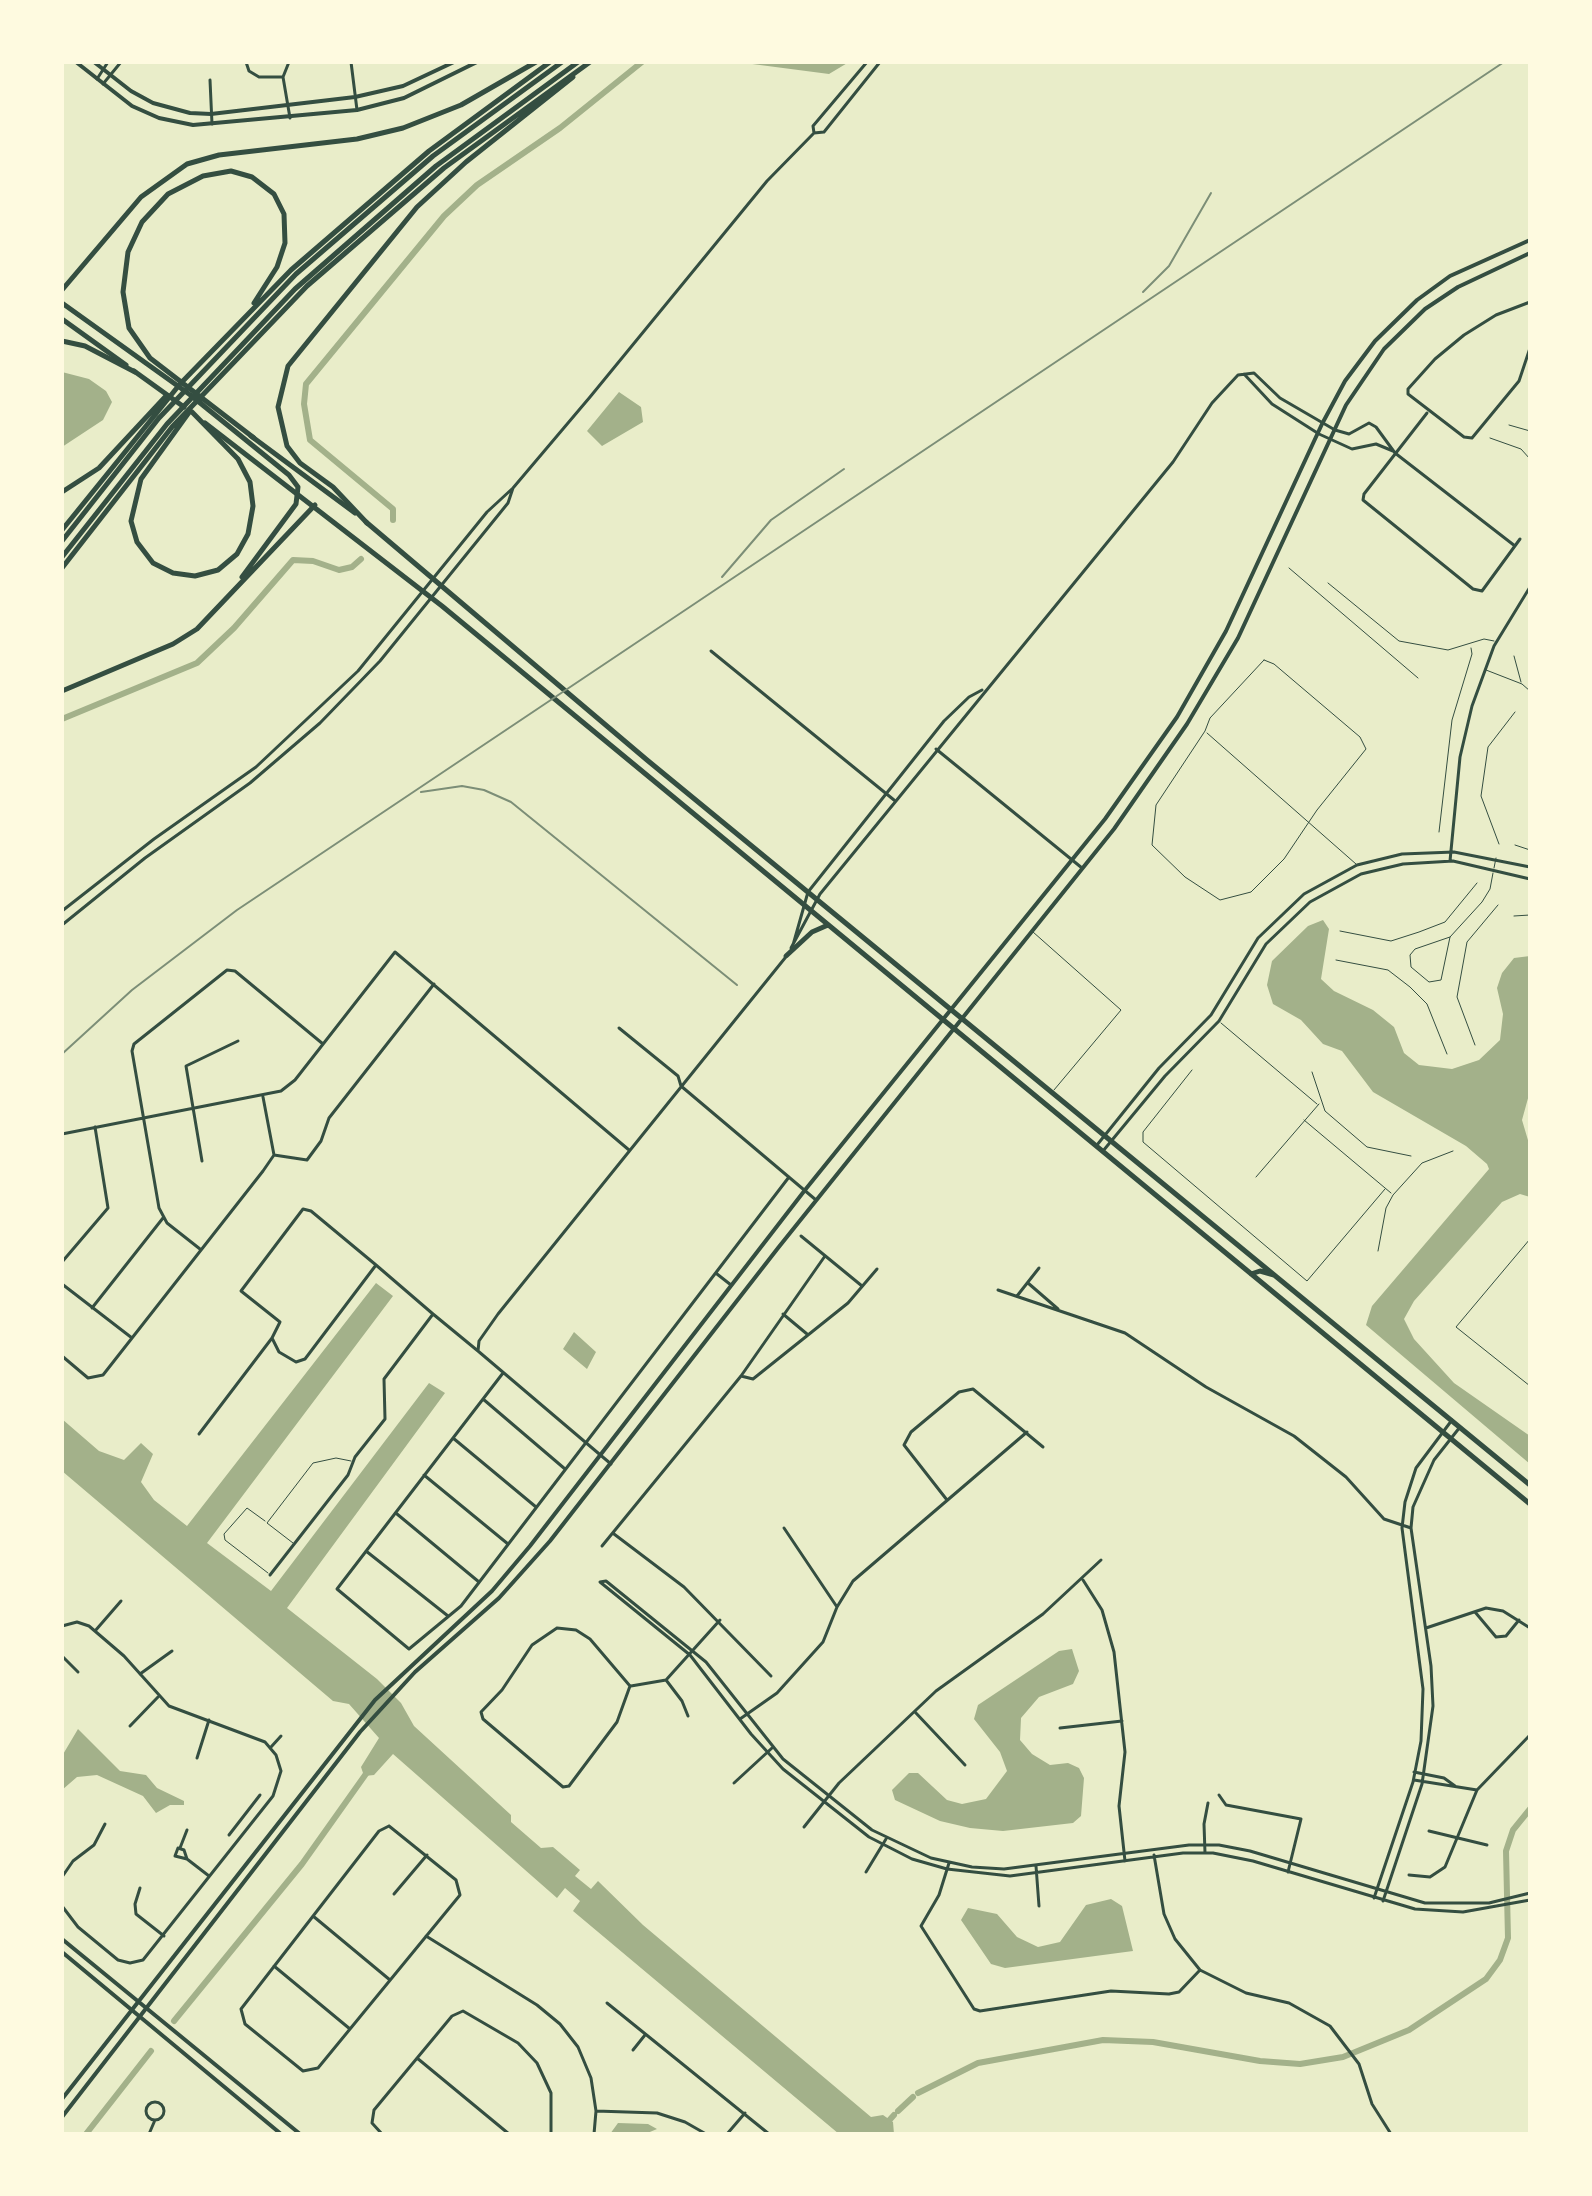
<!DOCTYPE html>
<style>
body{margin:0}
#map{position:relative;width:1592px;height:2196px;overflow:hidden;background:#e9edc9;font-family:Helvetica,sans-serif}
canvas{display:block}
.frame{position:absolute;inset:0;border:64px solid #fefae0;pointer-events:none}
</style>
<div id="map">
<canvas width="1592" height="2196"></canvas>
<div class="frame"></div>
</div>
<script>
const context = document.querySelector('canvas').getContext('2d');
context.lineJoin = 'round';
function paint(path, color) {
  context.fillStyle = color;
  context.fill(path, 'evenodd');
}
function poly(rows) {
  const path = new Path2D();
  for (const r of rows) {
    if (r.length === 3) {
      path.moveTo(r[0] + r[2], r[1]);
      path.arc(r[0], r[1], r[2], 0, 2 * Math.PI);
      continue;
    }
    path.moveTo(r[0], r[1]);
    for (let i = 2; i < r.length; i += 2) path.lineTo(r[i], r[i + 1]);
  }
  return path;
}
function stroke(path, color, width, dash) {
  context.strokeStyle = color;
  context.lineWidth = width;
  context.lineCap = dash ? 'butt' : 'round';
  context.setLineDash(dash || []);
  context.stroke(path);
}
const water = poly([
 [737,62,849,62,829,74],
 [62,372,89,379,106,391,112,402,103,420,62,447],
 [619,392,641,407,643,422,602,446,587,431],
 [1323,920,1329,929,1321,979,1334,991,1373,1010,1394,1027,1404,1053,1419,1065,1452,1069,1479,1060,1500,1040,1503,1014,1497,988,1502,973,1514,958,1530,956,1530,1091,1522,1120,1530,1147,1530,1197,1520,1194,1502,1202,1414,1301,1404,1319,1414,1339,1454,1383,1530,1436,1530,1464,1366,1325,1372,1306,1489,1169,1487,1164,1466,1146,1373,1092,1342,1051,1323,1044,1301,1020,1273,1004,1267,985,1272,961,1308,926],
 [376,1283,393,1296,207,1543,271,1591,429,1383,445,1393,287,1608,377,1679,401,1703,414,1726,511,1815,511,1822,541,1848,553,1847,580,1870,575,1876,591,1889,598,1881,643,1925,871,2117,883,2115,893,2122,894,2134,839,2134,573,1911,580,1901,565,1888,557,1898,393,1754,374,1775,364,1776,361,1767,379,1738,349,1704,333,1701,62,1471,62,1419,99,1451,124,1460,141,1443,153,1454,141,1482,154,1500,187,1526],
 [574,1332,596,1352,587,1369,563,1349],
 [1072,1649,1079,1671,1073,1684,1039,1697,1021,1718,1020,1740,1032,1754,1050,1765,1068,1763,1079,1768,1084,1778,1081,1816,1073,1823,1003,1831,970,1828,940,1821,895,1800,892,1790,909,1773,918,1773,947,1800,962,1804,986,1799,1007,1771,1000,1752,974,1719,978,1705,1059,1651],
 [78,1729,120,1771,146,1775,157,1788,184,1801,184,1805,170,1805,156,1813,143,1796,97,1775,77,1777,62,1790,62,1756],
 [1111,1899,1122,1906,1133,1951,1005,1968,991,1964,961,1920,968,1908,997,1914,1017,1937,1038,1947,1060,1942,1086,1905],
 [618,2123,648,2124,657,2129,645,2134,610,2134]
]);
const canal = poly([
 [393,520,393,509,310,440,304,404,306,384,444,216,477,185,560,128,642,62],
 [62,719,197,663,234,628,293,560,313,561,339,570,352,567,361,559],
 [174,2021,302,1864,368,1771],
 [918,2093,978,2063,1103,2040,1153,2042,1260,2061,1300,2064,1343,2057,1409,2030,1486,1979,1500,1960,1508,1938,1506,1851,1513,1830,1530,1809],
 [898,2111,913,2097],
 [86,2134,151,2051],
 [877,2134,894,2115]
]);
const service = poly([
 [1509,425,1530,431],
 [1490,438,1521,449,1530,459],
 [1289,568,1418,678],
 [1328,583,1399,641,1448,650,1484,639,1494,641],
 [1514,656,1521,682],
 [1264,660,1274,664,1360,737,1366,749,1317,810,1284,859,1251,892,1220,900,1185,877,1152,845,1156,805,1205,731,1210,718,1264,660],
 [1486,670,1522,684,1530,691],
 [1207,733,1356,864],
 [1439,832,1452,720,1472,654,1471,648],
 [1499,844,1481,796,1488,747,1515,712],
 [1515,845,1530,850],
 [1494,868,1496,858],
 [1514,916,1530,915],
 [1340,931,1391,941,1419,932,1445,922,1477,883],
 [1033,932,1121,1010,1054,1090],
 [1450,937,1415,949,1410,955,1411,967,1429,982,1441,980,1450,937,1482,902,1490,889,1493,873],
 [1336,960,1388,970,1410,987,1427,1004,1447,1054],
 [1221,1023,1317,1104],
 [1475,1045,1457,997,1467,942,1498,905],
 [1192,1070,1143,1132,1143,1142,1307,1281,1385,1189],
 [1312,1072,1325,1111,1367,1147,1411,1156],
 [1304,1120,1391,1193],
 [1256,1177,1319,1104],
 [1530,1239,1456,1327,1530,1386],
 [1378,1251,1386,1208,1393,1195,1422,1163,1453,1151],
 [265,1521,247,1508,224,1534,225,1540,268,1573],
 [293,1543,267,1523,313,1463,336,1458,351,1461]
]);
const minor = poly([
 [246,62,249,71,259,77,283,77],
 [289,62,283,77,290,118],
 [351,62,357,110],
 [97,79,108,62],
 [210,80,212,124],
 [103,84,121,62],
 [814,133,813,126,867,62],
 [1530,302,1496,315,1464,335,1435,359,1408,389,1408,394,1464,437,1472,438,1519,381,1530,348],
 [1244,374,1272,404,1319,434,1352,449,1376,444,1393,451],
 [1427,413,1364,494,1363,500,1473,589,1482,591,1520,539],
 [711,651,894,800],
 [936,749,1082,868],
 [1450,861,1460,757,1472,706,1494,646,1530,587],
 [62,911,154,839,256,767,358,671,487,512,513,488,590,397,767,181,814,133,824,132,880,62],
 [62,925,145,858,250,783,320,723,380,661,508,503,513,488],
 [793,945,808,892,944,721,969,697,982,690],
 [791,948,820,894,1173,462,1212,403,1238,375,1254,373,1280,398,1335,430,1349,434,1369,423,1376,427,1395,453,1515,546],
 [619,1028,678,1076,681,1086,816,1200],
 [62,1134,281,1091,295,1080,395,952,629,1150],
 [1097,1145,1159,1068,1211,1015,1258,938,1304,894,1357,865,1402,854,1454,852,1530,867],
 [1103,1151,1165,1076,1219,1021,1266,944,1310,902,1361,874,1403,864,1453,861,1530,879],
 [274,1155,307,1160,321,1141,329,1118,434,984],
 [202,1161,186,1066,238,1041],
 [801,1236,862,1286],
 [200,1249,167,1223,159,1208,132,1051,134,1044,227,970,235,971,323,1044],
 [62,1262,108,1208,95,1127],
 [376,1265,305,1359,296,1362,279,1352,272,1338,280,1322,241,1291,303,1209,311,1211,376,1265,433,1314,478,1351,611,1464],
 [717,1274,731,1285],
 [1028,1283,1058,1309],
 [62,1284,132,1338],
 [998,1290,1125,1333,1206,1387,1294,1436,1346,1477,1384,1519,1411,1528],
 [1017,1296,1039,1268],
 [92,1308,163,1218],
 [783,1314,807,1334],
 [478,1351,479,1341,498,1314,785,958],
 [62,1356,88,1378,103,1375,263,1171,274,1155,263,1097],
 [503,1373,337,1589,409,1649,461,1606,789,1177],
 [741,1376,753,1379,848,1303,877,1269],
 [483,1399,565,1469],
 [199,1434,272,1338],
 [453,1438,536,1507],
 [424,1475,508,1544],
 [947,1500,904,1445,911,1432,959,1392,973,1389,1043,1447],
 [397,1514,479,1582],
 [784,1528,837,1607],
 [614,1534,684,1587,771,1676],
 [602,1546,741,1376,825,1256],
 [366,1551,448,1616],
 [270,1575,348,1475,355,1457,385,1419,384,1379,433,1314],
 [1083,1580,1102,1610,1114,1652,1125,1752,1119,1806,1125,1861],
 [1475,1612,1496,1637,1506,1636,1519,1620],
 [62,1626,77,1622,89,1626,124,1656,169,1706,265,1742,276,1755,281,1771,273,1796,143,1960,130,1963,118,1960,78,1927,62,1906],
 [557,1628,576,1630,590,1639,630,1686,617,1722,569,1786,563,1787,483,1719,481,1712,502,1690,532,1645,557,1628],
 [1426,1628,1486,1608,1503,1611,1530,1628],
 [95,1631,121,1601],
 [62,1656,78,1672],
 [140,1674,172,1651],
 [666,1680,682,1701,688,1716],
 [631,1686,666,1680,720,1620],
 [915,1712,965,1765],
 [740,1719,777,1693,823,1642,837,1607,853,1581,1027,1432],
 [130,1726,158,1697],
 [1060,1728,1122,1721],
 [271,1747,281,1736],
 [197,1758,209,1720],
 [1414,1772,1444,1778,1455,1786],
 [734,1783,772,1748],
 [1477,1790,1530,1735],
 [1219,1795,1226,1805,1301,1819,1288,1872],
 [389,1826,456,1880,460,1895,318,2068,303,2071,245,2024,241,2009,379,1831,389,1826],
 [804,1827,839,1783,936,1691,1043,1614,1101,1560],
 [1429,1831,1487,1845],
 [229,1835,260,1795],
 [178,1848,184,1850,187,1859,175,1856,178,1848],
 [180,1848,187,1830],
 [1205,1853,1204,1824,1208,1803],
 [1154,1855,1164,1914,1175,1939,1200,1970,1246,1993,1289,2003,1330,2026,1359,2064,1372,2104,1391,2134],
 [187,1859,209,1876],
 [949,1863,939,1895,921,1926,974,2009,980,2011,1111,1991,1169,1994,1179,1992,1200,1970],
 [1036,1866,1039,1906],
 [866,1872,886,1839],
 [1409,1875,1430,1877,1445,1867,1477,1790,1414,1780],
 [62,1877,73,1861,94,1845,105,1824],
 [140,1888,135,1904,136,1914,164,1936],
 [1530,1893,1489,1903,1425,1903,1250,1851,1219,1845,1189,1845,1004,1869,972,1867,931,1858,872,1830,783,1759,706,1662,606,1581,600,1582,690,1655,751,1734,783,1769,869,1837,912,1859,947,1869,1010,1876,1183,1853,1213,1853,1253,1861,1415,1909,1463,1912,1530,1900],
 [394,1894,427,1855],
 [1374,1898,1413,1782,1421,1741,1423,1689,1402,1528,1405,1502,1416,1468,1452,1420],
 [1383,1901,1422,1784,1433,1706,1431,1666,1411,1528,1413,1507,1434,1460,1460,1427],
 [313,1916,390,1980],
 [426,1936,537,2005,560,2024,578,2047,591,2078,596,2111,594,2134],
 [274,1966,350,2029],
 [607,2003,769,2134],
 [633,2050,645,2035],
 [417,2058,509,2134],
 [155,2111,9],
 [596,2111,657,2113,685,2122,706,2134],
 [149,2134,155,2120],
 [382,2134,372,2123,374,2110,452,2016,463,2011,518,2043,537,2063,551,2093,551,2134],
 [727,2134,745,2113]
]);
const tertiary = poly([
 [76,62,132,106,159,118,193,125,357,110,404,98,477,62],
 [94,62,131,91,153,103,190,113,211,114,355,97,403,86,454,62],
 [62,2099,375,1700,492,1591,530,1546,805,1190,1105,819,1177,717,1226,631,1322,424,1345,381,1375,341,1417,300,1450,276,1530,240],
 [62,2117,360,1732,415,1672,499,1598,550,1541,778,1248,1114,829,1187,724,1238,638,1346,405,1384,349,1425,309,1458,287,1530,253]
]);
const secondary = poly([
 [62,1939,300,2134],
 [62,1952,281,2134]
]);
const primary = poly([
 [62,303,196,399],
 [62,319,126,365],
 [134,371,184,407],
 [205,423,442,606,1530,1504],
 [251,436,355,513],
 [366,522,647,760,1530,1485],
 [786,956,812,932,828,925],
 [1251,1274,1260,1271,1274,1275]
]);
const motorway = poly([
 [62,290,141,197,187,164,219,155,357,139,403,128,461,105,536,62],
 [254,303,277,267,285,243,284,214,274,194,252,177,231,171,203,176,168,194,142,222,128,252,123,292,129,328,150,358,254,438],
 [62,341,85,346,135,372],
 [194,398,289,475,298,487,296,504,242,577],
 [190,411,141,479,131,521,137,542,153,563,173,573,195,576,218,570,237,554,248,534,253,506,250,482,238,459,192,412],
 [62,492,99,468,166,396],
 [367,523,333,487,300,463,287,446,278,407,288,366,417,207,466,162,573,77],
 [62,530,180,384,291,270,429,151,550,62],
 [62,541,159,418,296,274,433,156,562,62],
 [62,557,167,424,295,289,436,166,578,62],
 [62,568,172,427,307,286,444,168,590,62],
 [62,691,173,644,197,629,315,505]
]);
const rail = poly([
 [1143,292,1169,266,1211,193],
 [722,577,771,520,844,469],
 [421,792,462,786,484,790,511,802,737,985],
 [62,1054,132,990,237,910,1504,62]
]);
paint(water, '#a3b18a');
stroke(canal, '#a3b18a', 6);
stroke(service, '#344e41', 1);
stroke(minor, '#344e41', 3);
stroke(tertiary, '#344e41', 4);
stroke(secondary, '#344e41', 4);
stroke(primary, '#344e41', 5);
stroke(motorway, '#344e41', 5);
stroke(rail, '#7c8e77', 2);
</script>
